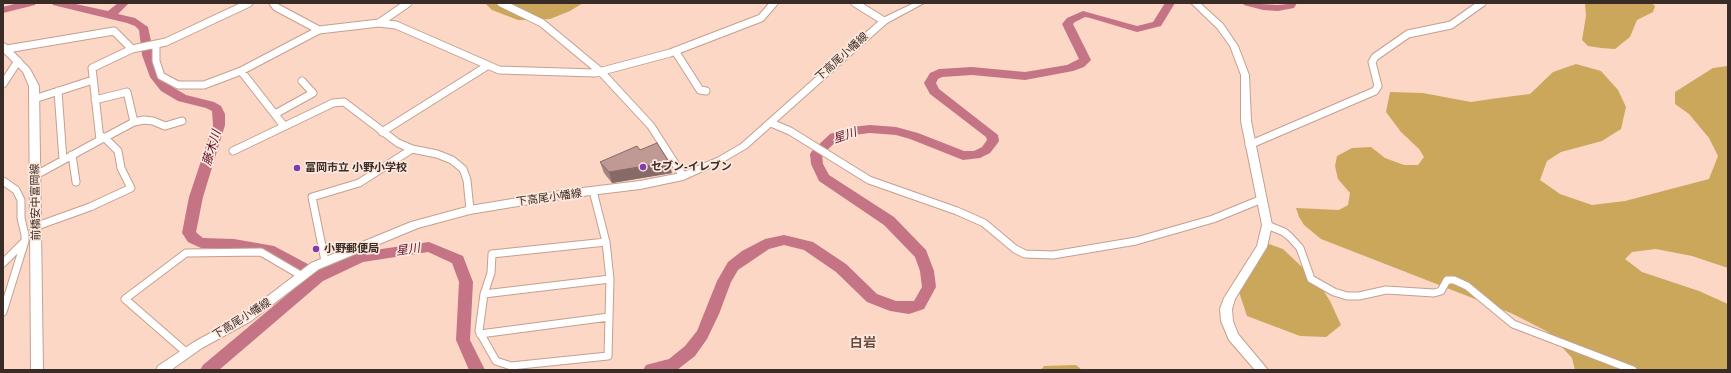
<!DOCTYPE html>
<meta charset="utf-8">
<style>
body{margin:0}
#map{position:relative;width:1731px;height:373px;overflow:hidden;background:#fcd7c6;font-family:Helvetica,sans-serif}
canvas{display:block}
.frame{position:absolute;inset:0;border:4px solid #392b25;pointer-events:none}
</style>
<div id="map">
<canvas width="1731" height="373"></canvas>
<div class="frame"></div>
</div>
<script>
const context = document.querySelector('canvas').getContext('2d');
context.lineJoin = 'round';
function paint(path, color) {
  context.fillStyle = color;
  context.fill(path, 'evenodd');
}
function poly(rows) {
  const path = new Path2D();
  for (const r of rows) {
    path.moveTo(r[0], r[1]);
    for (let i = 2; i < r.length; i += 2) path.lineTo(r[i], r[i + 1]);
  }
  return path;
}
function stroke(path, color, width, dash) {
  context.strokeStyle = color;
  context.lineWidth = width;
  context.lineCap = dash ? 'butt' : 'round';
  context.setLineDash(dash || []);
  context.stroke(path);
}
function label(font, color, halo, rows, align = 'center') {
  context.font = font + ' Helvetica,"Noto Sans JP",sans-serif';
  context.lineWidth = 3.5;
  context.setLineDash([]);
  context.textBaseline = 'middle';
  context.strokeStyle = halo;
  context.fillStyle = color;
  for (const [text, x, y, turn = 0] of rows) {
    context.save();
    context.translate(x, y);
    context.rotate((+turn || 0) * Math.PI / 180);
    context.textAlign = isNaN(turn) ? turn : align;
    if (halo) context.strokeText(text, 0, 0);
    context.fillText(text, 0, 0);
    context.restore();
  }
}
const forest = poly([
 [485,3,583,3,570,11,550,19,532,20,518,20,492,10],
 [1585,3,1652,3,1655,6,1653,12,1637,20,1630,37,1615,49,1601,48,1588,46,1582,40,1586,16],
 [1576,64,1601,71,1618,90,1626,107,1621,129,1602,141,1561,152,1547,161,1540,180,1560,194,1592,205,1625,201,1709,179,1718,156,1709,138,1689,114,1675,104,1675,92,1713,68,1728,66,1728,268,1692,256,1656,249,1632,252,1625,259,1642,272,1699,291,1728,304,1728,370,1575,370,1572,358,1548,332,1511,313,1321,239,1304,225,1299,217,1296,208,1339,210,1348,205,1350,193,1338,179,1335,166,1337,156,1352,148,1371,147,1385,158,1404,165,1418,165,1424,157,1419,149,1401,132,1386,112,1390,92,1423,93,1471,102,1498,98,1530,94,1553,72],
 [1269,244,1283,249,1318,282,1330,301,1341,325,1326,337,1300,336,1247,316,1239,292,1246,265,1255,248],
 [1076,365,1082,370,1041,370,1044,366]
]);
const river = poly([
 [18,3,36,3,35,5,3,13,3,7,18,3],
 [52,3,71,3,108,11,118,3,129,3,118,14,135,18,148,27,154,55,161,76,169,85,186,95,214,102,221,106,225,114,225,125,203,197,196,232,198,234,203,238,234,239,274,246,319,270,361,252,429,242,463,256,473,282,470,340,485,370,469,370,456,340,459,282,452,263,428,252,363,262,323,281,219,370,200,370,203,365,307,278,271,256,234,249,201,248,188,242,182,233,189,197,213,125,212,111,206,108,178,101,161,91,150,77,142,55,139,30,135,26,127,23,53,5,52,3],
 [1165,3,1175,3,1161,26,1137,32,1090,18,1085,17,1075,22,1073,24,1091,60,1084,67,1073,71,1025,80,972,75,942,77,938,79,936,83,939,89,998,135,999,141,997,144,990,153,980,158,963,160,910,139,896,135,870,133,853,135,838,140,822,155,823,164,829,175,894,217,926,250,934,271,936,287,924,309,909,314,890,311,867,302,836,272,804,250,784,245,769,249,738,270,731,282,719,314,707,339,695,356,677,370,643,370,646,365,669,359,685,346,697,331,717,281,728,262,742,251,765,239,784,235,813,242,846,264,877,294,896,301,914,301,922,287,920,271,915,257,884,225,819,181,811,164,810,154,812,151,830,134,852,127,870,125,896,127,918,133,964,151,974,151,982,147,987,140,986,137,930,94,924,83,930,73,939,69,972,67,1025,72,1067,65,1079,59,1062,24,1067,18,1083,11,1137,26,1153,22,1165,3],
 [1243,3,1278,5,1297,3,1294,8,1278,11,1263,10,1244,5,1243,3]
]);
const street = poly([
 [273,3,276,7,319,30],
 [501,3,542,23,601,72,651,126,683,176],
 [855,3,884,21],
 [379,23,408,3],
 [156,45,156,61,161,76,178,85,204,85,241,71],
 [7,49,114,31,132,49],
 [675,51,700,90,706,91],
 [3,84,18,61],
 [58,91,63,160],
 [34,99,93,80],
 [95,100,127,92,134,122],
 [275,114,313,93,302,81],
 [771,123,790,131,869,180,957,211,984,223,1015,249,1025,254,1053,255,1136,241,1213,219,1262,199],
 [284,126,241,71,319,30,379,23,396,25,499,70,595,73,670,53,761,18,774,3],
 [382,132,487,66],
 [102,139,134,122,144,120,153,121,165,126,182,121],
 [1249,145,1375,91,1378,86,1372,62,1375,57,1408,34,1451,25,1482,3],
 [233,151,333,103,344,102,398,143,412,149,437,154,452,160,463,169,467,180,470,210],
 [72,155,76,182],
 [36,175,100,140,92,68,132,49,166,42,249,3],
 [3,181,16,190,21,200,21,218,25,235,25,241,3,312],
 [593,191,606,242],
 [1267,225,1284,232,1290,237,1300,248,1311,279,1334,292,1347,296,1359,296,1386,290,1434,293,1441,291,1447,280,1454,280,1467,286,1513,324,1633,370],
 [37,226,90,207,131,188,121,168,118,151,104,137],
 [606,242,610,279,608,356,511,366,496,361,479,331,484,294,491,273,492,254,606,242],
 [325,261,312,197,359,183,412,149],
 [3,263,24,242],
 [484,294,610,279],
 [480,334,609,317],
 [187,353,125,299,186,253,261,252,302,276]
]);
const secondary = poly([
 [914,3,924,3,887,23,747,148,723,162,683,180,640,189,566,198,470,214,418,228,319,269,251,321,202,348,171,370,156,370,158,366,194,342,243,315,311,263,411,222,470,206,566,190,640,181,681,173,717,158,741,144,881,19,914,3],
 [1191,3,1200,3,1223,24,1238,46,1249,75,1251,121,1272,225,1267,247,1235,299,1232,309,1233,321,1238,334,1268,370,1255,370,1229,340,1221,321,1220,309,1224,298,1257,246,1262,225,1241,121,1241,75,1230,46,1217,28,1191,3]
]);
const primary = poly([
 [3,43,6,44,30,69,39,86,43,370,31,370,29,86,23,72,3,52,3,43]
]);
const wall = poly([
 [640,150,672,173,612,183,604,173,600,162]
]);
const shadedWall = poly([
 [669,162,672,173,612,183,609,172]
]);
const building = poly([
 [657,143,669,162,609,172,600,162,637,146,640,150,657,143]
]);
const markers = [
 [643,167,4,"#803bae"],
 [297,168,4,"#803bae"],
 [316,249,4,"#803bae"]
];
const streetNames = [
 ["下高尾小幡線",842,57,-42],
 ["下高尾小幡線",549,198,-8],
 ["前橋安中富岡線",36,202,-91],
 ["下高尾小幡線",242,319,-32]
];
const poiNames = [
 ["セブン-イレブン",651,167],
 ["富岡市立 小野小学校",305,168],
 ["小野郵便局",324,249]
];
const waterNames = [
 ["星川",845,136,-19],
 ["藤木川",212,148,-73],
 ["星川",408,250,-8]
];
const quarterNames = [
 ["白岩",863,343]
];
paint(forest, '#cba75c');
paint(river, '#c57485');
stroke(street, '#c3a090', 9);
stroke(secondary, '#c3a090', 2);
stroke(primary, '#c3a090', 2);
stroke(street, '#fff', 7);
paint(secondary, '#fff');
paint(primary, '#fff');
paint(wall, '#a5837f');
paint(shadedWall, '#866a68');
paint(building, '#c09894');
stroke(building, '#866a68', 1);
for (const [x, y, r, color] of markers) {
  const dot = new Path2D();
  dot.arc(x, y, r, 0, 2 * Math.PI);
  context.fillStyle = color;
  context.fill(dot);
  stroke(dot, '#fee8dd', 1.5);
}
label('11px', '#392b25', '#fee8dd', streetNames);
label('bold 11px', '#392b25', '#fee8dd', poiNames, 'left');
label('italic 12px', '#5b1128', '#fee8dd', waterNames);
label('bold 13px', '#6a4b3d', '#fee8dd', quarterNames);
</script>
